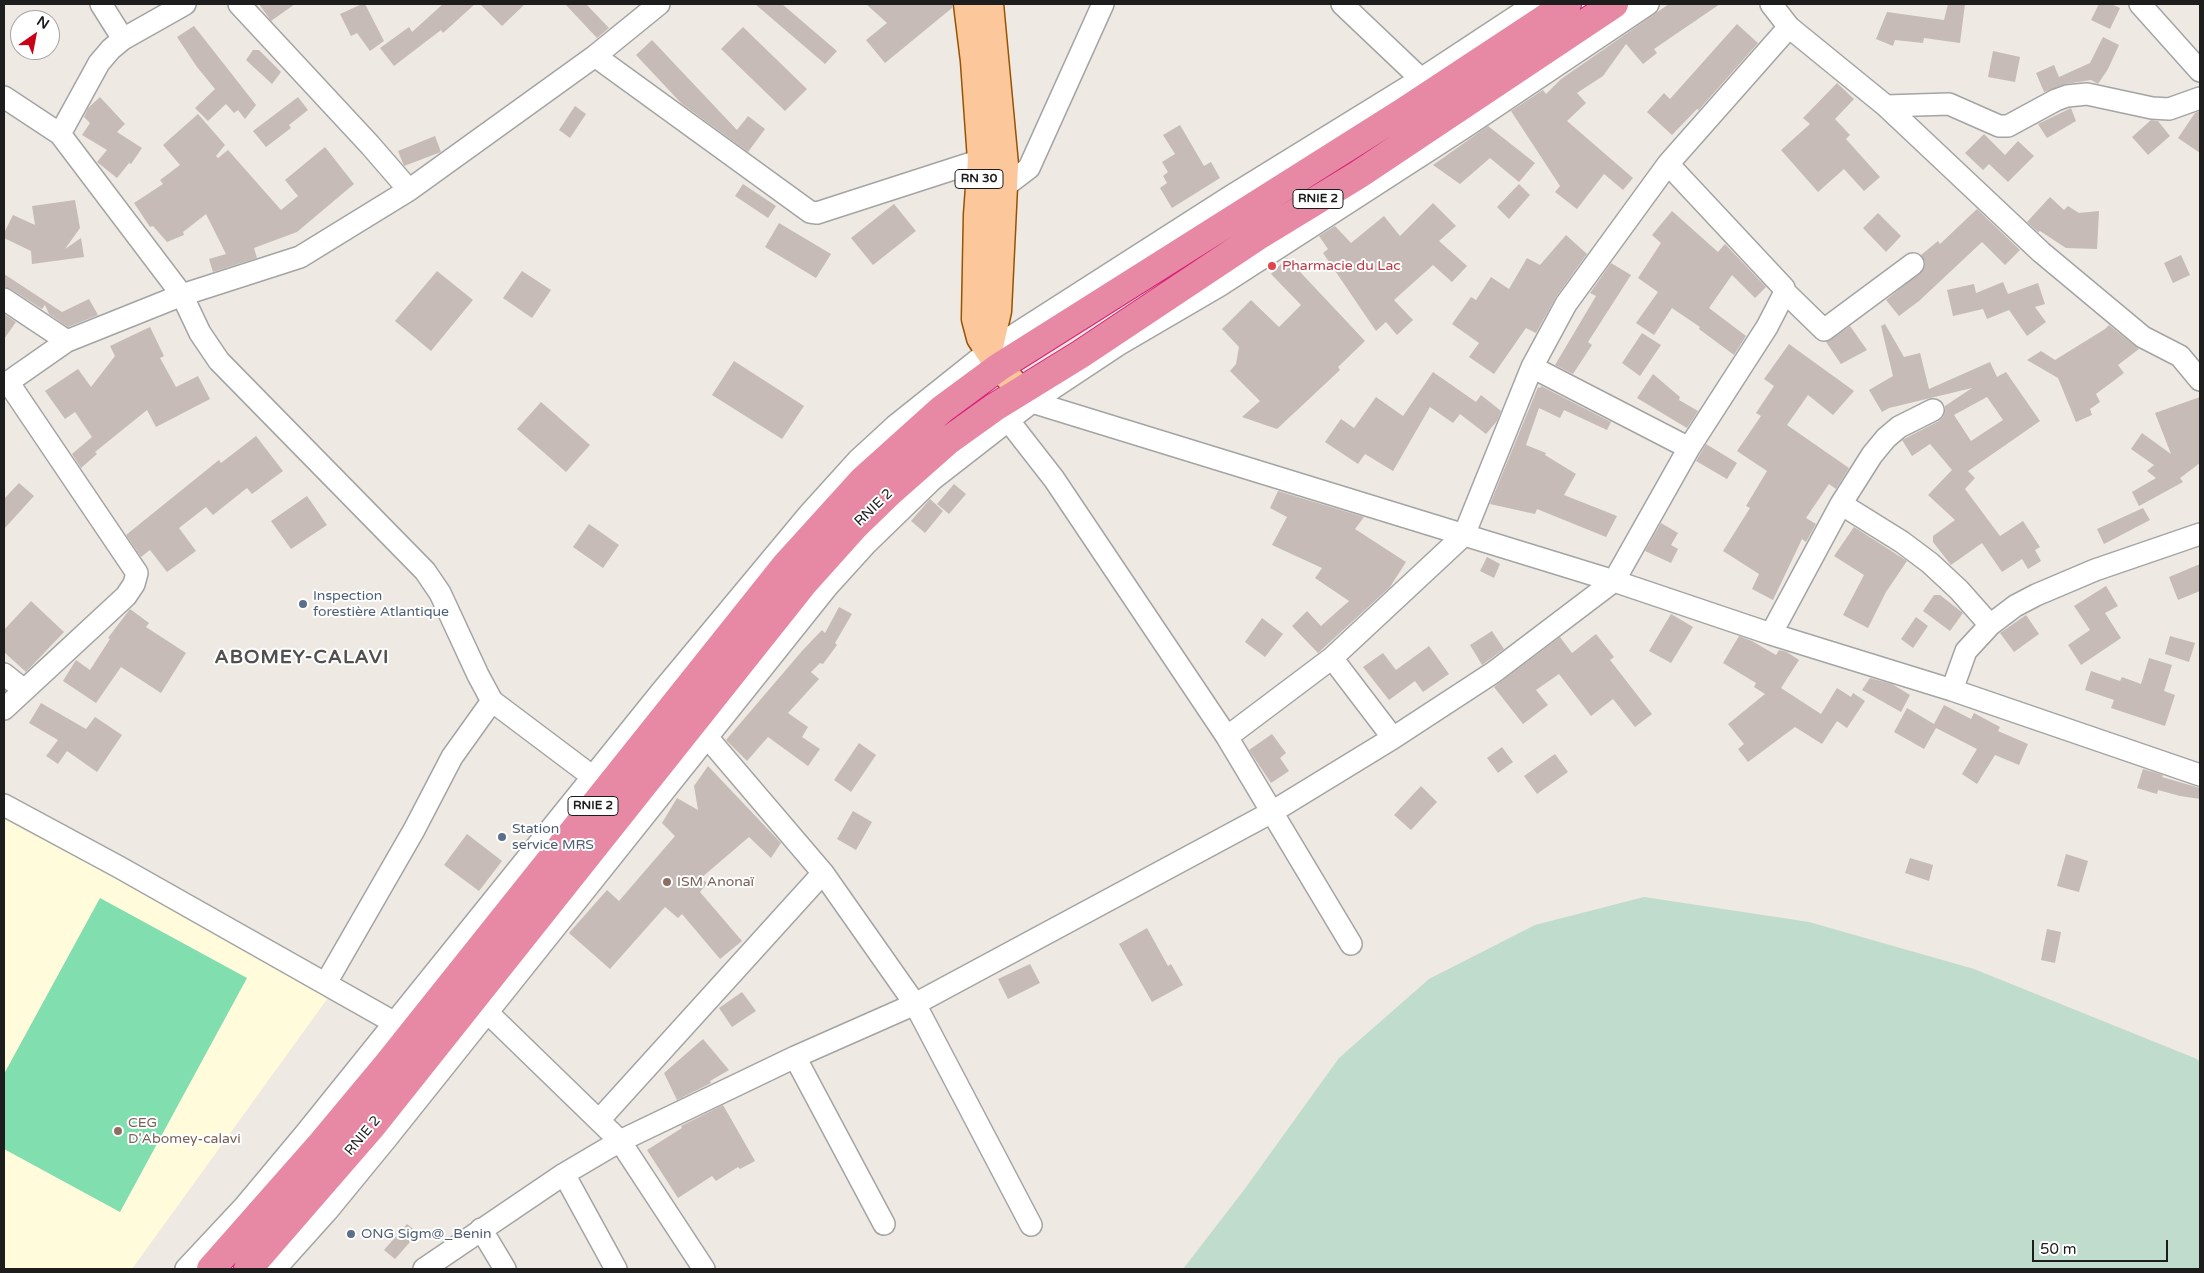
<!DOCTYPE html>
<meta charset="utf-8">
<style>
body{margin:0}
#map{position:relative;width:2204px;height:1273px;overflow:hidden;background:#eee9e2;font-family:"Varela Round",sans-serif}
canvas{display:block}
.frame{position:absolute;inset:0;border:5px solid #1d1d1d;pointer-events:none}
.north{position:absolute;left:10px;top:10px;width:50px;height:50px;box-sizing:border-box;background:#fff;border:1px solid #a5a5a5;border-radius:50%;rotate:33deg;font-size:14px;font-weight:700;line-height:20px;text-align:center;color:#1d1d1d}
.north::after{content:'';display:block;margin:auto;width:18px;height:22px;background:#ca0017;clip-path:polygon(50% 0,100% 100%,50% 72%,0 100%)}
.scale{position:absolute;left:2032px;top:1240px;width:136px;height:22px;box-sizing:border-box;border:2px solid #1d1d1d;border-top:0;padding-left:6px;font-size:15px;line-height:18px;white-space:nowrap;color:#1d1d1d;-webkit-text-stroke:4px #fff;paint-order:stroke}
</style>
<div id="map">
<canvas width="2204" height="1273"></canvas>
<div class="frame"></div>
<div class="north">N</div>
<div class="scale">50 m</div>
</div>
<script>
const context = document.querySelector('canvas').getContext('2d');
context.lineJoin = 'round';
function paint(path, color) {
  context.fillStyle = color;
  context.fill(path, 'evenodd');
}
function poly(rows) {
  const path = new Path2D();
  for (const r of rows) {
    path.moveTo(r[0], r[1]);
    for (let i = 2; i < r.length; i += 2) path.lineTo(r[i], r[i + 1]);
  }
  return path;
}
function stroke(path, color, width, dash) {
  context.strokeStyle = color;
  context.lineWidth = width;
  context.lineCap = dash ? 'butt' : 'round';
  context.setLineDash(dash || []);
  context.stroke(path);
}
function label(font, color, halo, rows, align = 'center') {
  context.font = font + ' "Varela Round",sans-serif';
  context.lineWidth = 4;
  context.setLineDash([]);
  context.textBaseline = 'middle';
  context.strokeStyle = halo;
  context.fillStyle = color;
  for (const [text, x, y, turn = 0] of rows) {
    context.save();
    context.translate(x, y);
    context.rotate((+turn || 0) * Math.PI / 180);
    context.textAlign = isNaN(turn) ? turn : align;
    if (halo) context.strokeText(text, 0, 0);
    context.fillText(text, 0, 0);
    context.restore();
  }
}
const education = poly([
 [4,806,330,995,132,1269,4,1269]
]);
const wetland = poly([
 [1644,897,1809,922,1974,969,2197,1059,2200,1062,2200,1269,1183,1269,1244,1190,1339,1058,1429,979,1535,925]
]);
const pitch = poly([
 [100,898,247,978,120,1212,4,1149,4,1074]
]);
const building = poly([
 [259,4,295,4,271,21],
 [362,4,365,4,384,41,370,51,357,33,351,36,340,14],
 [443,4,475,4,443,33,441,30,394,66,380,48,409,27,412,32],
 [480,4,525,4,502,26],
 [565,4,586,4,609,28,597,38],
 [755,4,782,4,837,51,825,64],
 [866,4,952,4,952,8,885,63,866,40,887,23],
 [1669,4,1720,4,1654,49,1657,53,1643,64,1626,44,1603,76,1577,93,1586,103,1567,121,1633,178,1623,190,1604,174,1577,209,1555,192,1560,186,1511,111,1543,90,1546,94,1561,79],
 [1948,4,1965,4,1960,43,1924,38,1923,43,1895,40,1893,46,1876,39,1887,12,1944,20],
 [2099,4,2111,4,2120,8,2110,29,2091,20],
 [1737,24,1758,43,1704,104,1699,110,1697,109,1672,135,1647,112,1664,93,1670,99],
 [194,26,256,105,245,119,238,110,234,113,226,104,208,121,195,108,215,89,197,67,177,37],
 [743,27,807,89,785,111,721,49],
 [2103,37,2119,45,2108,69,2098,84,2091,80,2066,84,2044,92,2036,73,2054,65,2059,77,2090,63],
 [652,40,737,130,748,116,765,129,748,152,681,103,636,55],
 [253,50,259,50,281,72,272,84,246,60],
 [1993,51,2020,57,2015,82,1988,77],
 [1837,83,1854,99,1835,119,1850,135,1846,139,1880,177,1864,191,1844,169,1818,192,1781,150,1810,124,1803,118],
 [100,97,125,124,117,132,142,148,131,164,129,163,117,178,97,162,107,150,82,135,90,123,84,117,88,108],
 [298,97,308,110,289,125,291,128,266,147,253,131],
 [575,106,586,114,570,138,559,130],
 [2071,108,2076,121,2047,138,2038,124],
 [2200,111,2200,153,2178,138,2195,113],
 [198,114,225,145,216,156,218,158,228,150,281,210,298,196,285,180,325,147,354,184,297,232,254,248,257,258,213,272,209,259,226,254,206,214,183,232,184,235,167,242,153,226,150,227,134,203,163,184,160,180,180,165,163,145],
 [2151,120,2158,121,2170,136,2148,155,2132,137],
 [1180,125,1204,166,1211,162,1220,178,1172,208,1160,188,1167,183,1163,176,1168,172,1162,162,1175,154,1163,135],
 [1488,126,1535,163,1519,182,1490,158,1460,184,1433,165],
 [1984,134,2005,155,2018,141,2034,156,2008,182,1989,164,1983,170,1965,153],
 [435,136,441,152,404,166,398,151],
 [743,184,776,206,768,218,735,196],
 [1519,184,1530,195,1509,219,1497,207],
 [2050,197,2064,210,2068,206,2079,213,2099,211,2097,249,2066,248,2040,231,2038,232,2027,222],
 [75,200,80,228,65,249,81,238,84,257,32,264,31,251,4,238,4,233,13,215,35,225,32,206],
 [1433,203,1456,226,1439,241,1467,266,1452,282,1433,265,1394,300,1413,320,1397,335,1386,322,1376,331,1323,253,1328,249,1319,236,1335,226,1351,243,1384,216,1400,236],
 [894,204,916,231,873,265,851,238],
 [1977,209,2020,250,2005,265,1982,242,1919,301,1899,316,1886,300,1924,269,1925,262,1921,255,1938,241,1940,244],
 [1672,211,1718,252,1725,244,1766,287,1755,298,1732,275,1709,308,1746,336,1734,355,1699,329,1700,327,1672,308,1654,335,1636,323,1658,292,1638,278,1661,243,1652,235],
 [1878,213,1901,236,1886,252,1863,228],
 [779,223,831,254,816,278,765,247],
 [1566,235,1587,254,1556,297,1536,333,1526,328,1494,374,1469,357,1479,343,1452,324,1471,297,1476,300,1491,277,1509,289,1527,258,1540,265],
 [2181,255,2190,275,2173,283,2164,263],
 [1287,258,1365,341,1338,367,1340,370,1277,429,1242,417,1260,401,1230,371,1236,364,1239,347,1222,329,1251,300,1279,327,1301,305,1271,274],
 [1611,263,1631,275,1588,342,1592,345,1573,374,1555,365,1596,296,1590,293],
 [437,271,473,300,431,351,395,321],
 [522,271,551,290,532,318,503,298],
 [4,274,62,312,89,299,98,315,68,327,49,314,45,305,42,309,11,289,4,287],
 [2003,282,2008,294,2038,283,2045,304,2035,307,2046,322,2027,336,2009,310,1987,319,1983,309,1953,316,1947,290,1974,284,1976,293],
 [4,314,16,322,4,339],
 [1885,324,1904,357,1920,353,1929,389,1990,362,1997,377,2006,372,2040,421,1968,471,1975,478,1965,489,2000,536,2023,521,2040,547,2035,550,2041,561,2028,569,2022,559,2002,572,1982,543,1951,565,1933,542,1933,536,1955,520,1928,495,1952,470,1930,444,1912,456,1902,440,1939,421,1944,416,1945,406,1972,388,1889,408,1882,412,1869,390,1893,376,1881,326],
 [1987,397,2003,420,1971,441,1954,415],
 [2109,325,2139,349,2118,365,2124,373,2096,394,2100,402,2090,409,2092,415,2076,422,2058,378,2027,360,2041,351,2055,360,2105,329],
 [1850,326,1867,350,1841,364,1826,342],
 [150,327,164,356,160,358,176,387,198,376,210,399,156,427,147,410,95,452,97,454,81,468,72,454,92,437,75,412,65,419,45,391,78,369,91,387,115,356,110,346],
 [1642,333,1661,345,1640,376,1622,363],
 [1789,344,1854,391,1833,415,1808,395,1787,425,1849,468,1836,489,1829,484,1806,518,1816,524,1806,542,1802,539,1773,600,1752,589,1759,574,1723,551,1750,508,1746,506,1767,471,1737,451,1761,416,1756,413,1774,386,1764,379],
 [734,361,804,406,782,439,712,395],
 [1433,372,1476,402,1481,395,1501,411,1497,421,1486,434,1460,414,1453,423,1430,407,1393,471,1365,454,1358,464,1325,442,1341,419,1354,428,1376,397,1403,416],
 [1653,374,1680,397,1679,400,1698,411,1687,428,1637,398],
 [1541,386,1611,422,1607,430,1564,410,1560,418,1539,408,1526,445,1546,453,1545,455,1576,474,1564,495,1617,516,1606,537,1537,509,1535,514,1490,504,1538,387,1540,388],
 [2200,397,2200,463,2180,478,2183,482,2139,506,2132,492,2156,478,2147,471,2154,465,2131,449,2142,433,2171,454,2155,413],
 [541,402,590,445,566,472,517,429],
 [256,436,283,471,252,494,247,488,213,515,206,507,179,528,196,551,167,572,150,550,141,557,126,535,219,460,221,463],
 [1706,444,1737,463,1727,479,1696,461],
 [19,483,34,496,4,529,4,499],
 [954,484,966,494,949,514,937,504],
 [1278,491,1364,517,1355,529,1406,562,1390,587,1318,653,1292,626,1307,611,1321,626,1349,601,1315,578,1322,568,1272,545,1287,517,1270,508],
 [307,496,327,525,291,549,271,521],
 [930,499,943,511,925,533,911,521],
 [2143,508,2150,520,2104,544,2097,529],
 [1661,523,1678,533,1671,545,1678,549,1671,563,1645,551],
 [589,524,619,545,603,568,573,547],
 [1854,527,1907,561,1886,592,1868,628,1843,615,1864,575,1834,556],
 [1487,557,1500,564,1494,578,1480,571],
 [2200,564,2200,591,2178,600,2169,577],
 [2106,586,2118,606,2105,613,2121,638,2081,665,2068,645,2090,630,2074,606],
 [1934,595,1940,595,1963,613,1950,631,1923,611],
 [31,601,64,632,26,672,4,652,4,630],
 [839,607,852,614,835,643,837,645,823,664,820,663,811,672,819,679,788,713,808,727,802,737,820,749,808,766,768,737,747,761,726,740,802,651,822,630,825,633],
 [130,609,149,623,146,627,186,653,161,693,121,667,96,703,63,681,76,660,90,670,110,639,108,638],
 [1671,614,1693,627,1671,663,1649,651],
 [2026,615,2039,634,2014,652,2000,633],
 [1916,617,1928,626,1913,648,1901,639],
 [1262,618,1283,634,1265,657,1245,642],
 [1492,631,1504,649,1482,665,1470,645],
 [1596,634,1614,657,1610,660,1652,714,1635,727,1613,699,1591,716,1559,674,1536,690,1548,705,1523,724,1494,687,1560,637,1572,653],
 [1739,636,1752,641,1776,655,1779,650,1787,652,1799,660,1781,688,1821,714,1837,688,1851,697,1853,693,1865,701,1847,728,1837,721,1822,744,1795,727,1748,762,1738,749,1744,744,1728,724,1765,694,1754,687,1756,683,1723,663],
 [2170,636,2195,643,2189,662,2165,654],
 [1429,646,1449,674,1423,692,1415,681,1389,700,1363,667,1383,653,1396,670],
 [2149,658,2172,665,2164,691,2175,695,2165,726,2111,708,2114,700,2085,690,2091,671,2120,681,2122,677,2141,684],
 [1870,678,1892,684,1910,695,1901,712,1862,690],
 [41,703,86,729,95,717,122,735,97,772,67,751,58,764,46,756,58,740,29,723],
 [1944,705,1971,719,1974,713,2000,727,1998,731,2028,744,2019,765,1995,755,1977,784,1962,774,1977,749,1936,728,1924,749,1894,732,1907,708,1934,724],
 [1272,734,1286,753,1280,758,1289,771,1271,783,1249,750],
 [859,743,876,755,851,792,834,780],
 [1502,747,1513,762,1498,773,1487,758],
 [1555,754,1568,772,1537,794,1524,776],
 [708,766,781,843,771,858,749,837,701,878,707,883,700,892,742,941,720,959,682,914,678,918,665,907,610,969,569,933,607,890,619,901,675,836,662,823,677,798,698,810,694,786],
 [2143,769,2163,775,2162,777,2200,788,2200,799,2180,796,2158,790,2157,794,2137,788],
 [1421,786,1437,802,1411,830,1394,815],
 [853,811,872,822,856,850,837,839],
 [467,834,502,861,479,891,444,865],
 [2066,854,2088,861,2079,892,2057,886],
 [1910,858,1933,865,1929,881,1905,873],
 [1147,928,1168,966,1171,964,1183,985,1152,1002,1119,944],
 [2047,929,2061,932,2055,963,2041,960],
 [1030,964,1040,983,1008,999,998,979],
 [742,992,756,1011,732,1027,719,1008],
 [703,1039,729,1070,710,1081,711,1083,677,1100,664,1073],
 [723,1105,755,1161,740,1169,738,1167,716,1181,712,1176,678,1198,647,1150,682,1128,681,1126],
 [407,1224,418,1233,395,1259,384,1250]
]);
const minor = poly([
 [101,4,123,39],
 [239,4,370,145,409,190],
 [1342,4,1421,79],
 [1771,4,1789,27,1886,106,2041,252,2143,337,2180,356,2200,380],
 [2140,4,2200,71],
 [595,56,810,212,817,213,981,160],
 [4,97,60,134,182,295,200,333,219,361,425,571,440,593,478,675,492,701,593,777],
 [1886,106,1949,104,1999,126,2008,126,2056,100,2067,96,2087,94,2152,108,2169,109,2200,98],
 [60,134,99,63,111,49,123,39,185,4],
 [1004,187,1029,168,1103,4],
 [1785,292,1824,330,1913,264],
 [4,299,67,341],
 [1532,367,1689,448],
 [4,385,67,341,182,295,300,257,409,190,595,56,659,4],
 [1026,396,1032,402,1614,581,1771,634,1952,690,2200,775],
 [1008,420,1054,479,1227,737,1351,944],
 [1841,504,1902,542,1930,563,1959,590,1990,625],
 [1771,634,1841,504,1872,455,1886,438,1899,427,1933,410],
 [1332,658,1393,738],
 [4,674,24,690],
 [1952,690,1966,651,1990,625,2015,606,2036,595,2095,570,2200,534],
 [4,709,126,596,134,584,137,573,8,382],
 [707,737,823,873,915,1004,1031,1225],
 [1227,737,1332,658,1464,535,1532,367,1566,304,1668,164,1789,27],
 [4,805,119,867,395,1023],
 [326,983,414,830,452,757,492,701],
 [486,1011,620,1141,704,1269],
 [795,1057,884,1224],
 [600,1119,823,873],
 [564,1174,616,1269],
 [481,1229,505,1269],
 [186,1269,244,1207,305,1134,661,692,810,513,858,460,895,426,989,351,1231,196,1421,79,1535,4],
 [275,1269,328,1210,387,1138,827,587,866,544,933,479,1032,402,1118,345,1219,286,1465,127,1648,4],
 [424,1269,564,1174,620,1141,795,1057,915,1004,1272,812,1393,738,1494,672,1614,581,1689,448,1767,327,1785,292,1784,288,1668,164]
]);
const major = poly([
 [967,4,974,61,981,160,977,215,975,319,980,338,999,367,1020,390],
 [989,351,998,311,1005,165,990,4]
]);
const highway = poly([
 [211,1269,322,1143,387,1065,785,566,863,480,942,409,999,367,1403,112,1567,4],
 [248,1269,372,1126,803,584,855,526,890,492,949,440,995,407,1081,354,1258,236,1358,175,1614,4]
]);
const markers = [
 [1272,266,5,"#e0444e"],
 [303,604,5,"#5c6f8a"],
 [502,837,5,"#5c6f8a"],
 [667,882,5,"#8d6e63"],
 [118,1131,5,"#8d6e63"],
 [351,1234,5,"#5c6f8a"]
];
const shields = [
 [979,179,48],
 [1318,199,50],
 [593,806,50]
];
const shieldNames = [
 ["RN 30",979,179],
 ["RNIE 2",1318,199],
 ["RNIE 2",593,806]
];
const healthNames = [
 ["Pharmacie du Lac",1282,266]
];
const streetNames = [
 ["RNIE 2",874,508,-44],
 ["RNIE 2",363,1136,-50]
];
const serviceNames = [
 ["Inspection",313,596],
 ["forestière Atlantique",313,612],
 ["Station",512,829],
 ["service MRS",512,845],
 ["ONG Sigm@_Benin",361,1234]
];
const educationNames = [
 ["ISM Anonaï",677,882],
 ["CEG",128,1123],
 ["D'Abomey-calavi",128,1139]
];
const districtNames = [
 ["ABOMEY-CALAVI",302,658]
];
paint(education, '#fffbdb');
paint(wetland, '#bfdccc');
paint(pitch, '#80deaf');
paint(building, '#c6bbb6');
stroke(minor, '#a4a4a4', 24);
stroke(major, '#965300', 29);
stroke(highway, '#d92376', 30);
stroke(minor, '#fff', 21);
stroke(major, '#fcc79a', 26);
stroke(highway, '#e789a5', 28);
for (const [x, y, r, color] of markers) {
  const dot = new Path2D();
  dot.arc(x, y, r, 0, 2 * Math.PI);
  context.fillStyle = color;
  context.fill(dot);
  stroke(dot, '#fff', 2);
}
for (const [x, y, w] of shields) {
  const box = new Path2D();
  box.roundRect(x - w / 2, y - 9.5, w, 19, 4);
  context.fillStyle = '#fff';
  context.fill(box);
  stroke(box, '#1d1d1d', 1);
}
label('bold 12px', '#1d1d1d', null, shieldNames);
label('14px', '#be3a42', '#fff', healthNames, 'left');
label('14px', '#1d1d1d', '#fff', streetNames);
label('14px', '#4e5e75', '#fff', serviceNames, 'left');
label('14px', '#785e54', '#fff', educationNames, 'left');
context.letterSpacing = '1px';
label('bold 19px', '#505050', '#fff', districtNames);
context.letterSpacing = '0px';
</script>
